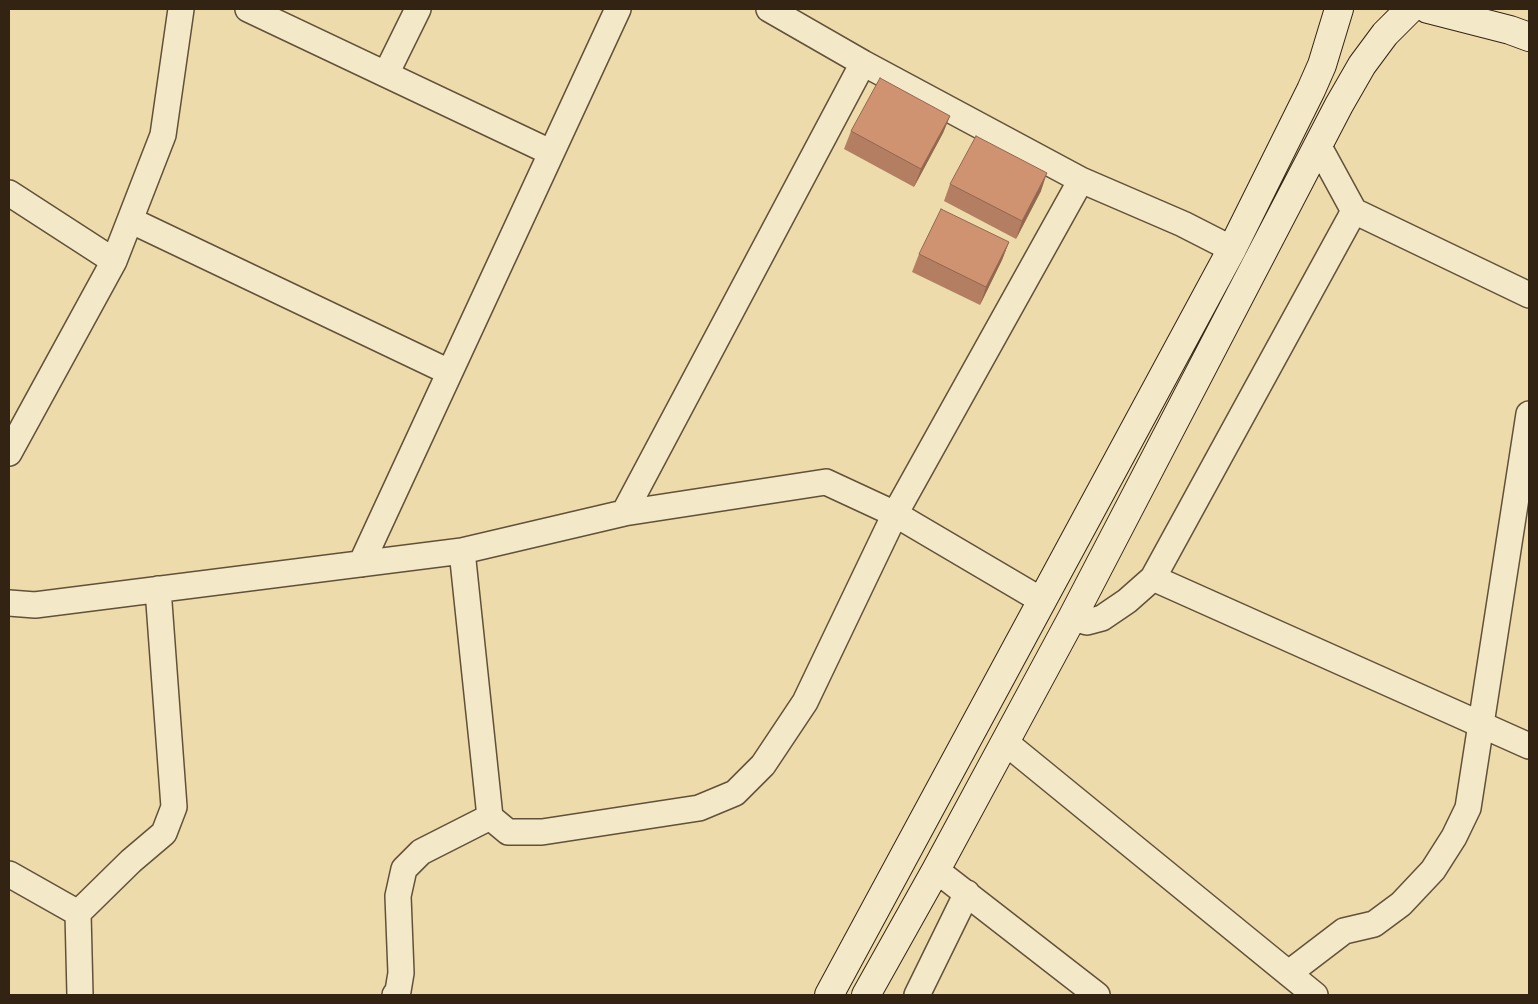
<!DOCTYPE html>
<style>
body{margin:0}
#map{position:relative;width:1538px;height:1004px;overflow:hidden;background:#eddbab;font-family:"Libre Bodoni",serif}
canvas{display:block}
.frame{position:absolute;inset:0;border:10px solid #332313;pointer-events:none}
</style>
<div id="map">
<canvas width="1538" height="1004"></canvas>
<div class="frame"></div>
</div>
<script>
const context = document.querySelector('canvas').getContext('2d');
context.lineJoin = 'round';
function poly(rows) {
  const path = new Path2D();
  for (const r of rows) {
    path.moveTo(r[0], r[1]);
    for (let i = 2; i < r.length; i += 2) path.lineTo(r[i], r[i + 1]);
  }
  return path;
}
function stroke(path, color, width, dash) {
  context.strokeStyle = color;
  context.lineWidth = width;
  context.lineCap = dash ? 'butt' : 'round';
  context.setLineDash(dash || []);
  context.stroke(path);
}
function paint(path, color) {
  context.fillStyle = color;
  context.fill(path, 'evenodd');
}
const street = poly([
 [248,9,550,152],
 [769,9,863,63,1081,180],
 [386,74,418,9],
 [9,193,114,261],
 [1354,211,1529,295],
 [130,220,449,372],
 [9,453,114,261,130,220,163,135,181,9],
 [624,513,863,63],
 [462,551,490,817,508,832,542,832,699,808,735,793,763,765,805,702,895,514,1081,180,1183,224,1232,249],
 [361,564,618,9],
 [1153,578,1354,211,1318,145],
 [9,603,35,605,462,551,624,513,826,482,895,514,1041,600],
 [1072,618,1087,622,1102,618,1127,601,1153,578,1529,746],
 [1005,742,1315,995],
 [936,870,1097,995],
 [9,874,78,913,80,995],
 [78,913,131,861,164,833,174,807,158,589],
 [1289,973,1344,931,1374,924,1401,904,1433,870,1454,837,1468,808,1529,414],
 [395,995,398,991,401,973,398,896,404,869,421,852,490,817],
 [917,995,967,893]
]);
const secondary = poly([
 [1428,9,1510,30,1529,37],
 [829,995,1232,249,1311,90,1322,65,1339,9],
 [866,995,936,870,1072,618,1339,105,1362,65,1385,34,1410,9]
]);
const wall = poly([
 [950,116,943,133,914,187,844,149,851,131],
 [950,184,1041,191,1016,239,944,201],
 [1009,242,1002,260,980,305,912,272,919,254]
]);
const shadedWall = poly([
 [950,116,943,133,914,187,921,169],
 [1047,173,1041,191,1016,239,1022,221],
 [1009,242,1002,260,980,305,986,287]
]);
const building = poly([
 [880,78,950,116,921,169,851,131,880,78],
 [976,136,1047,173,1022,221,950,184,976,136],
 [941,209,1009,242,986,287,919,254,941,209]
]);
stroke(street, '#625139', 28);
stroke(secondary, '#332313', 30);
stroke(street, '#f3e8c8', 25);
stroke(secondary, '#f3e8c8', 28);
paint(wall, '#b37e62');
paint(shadedWall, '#926750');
paint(building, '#d09372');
stroke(building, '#926750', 1);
</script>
